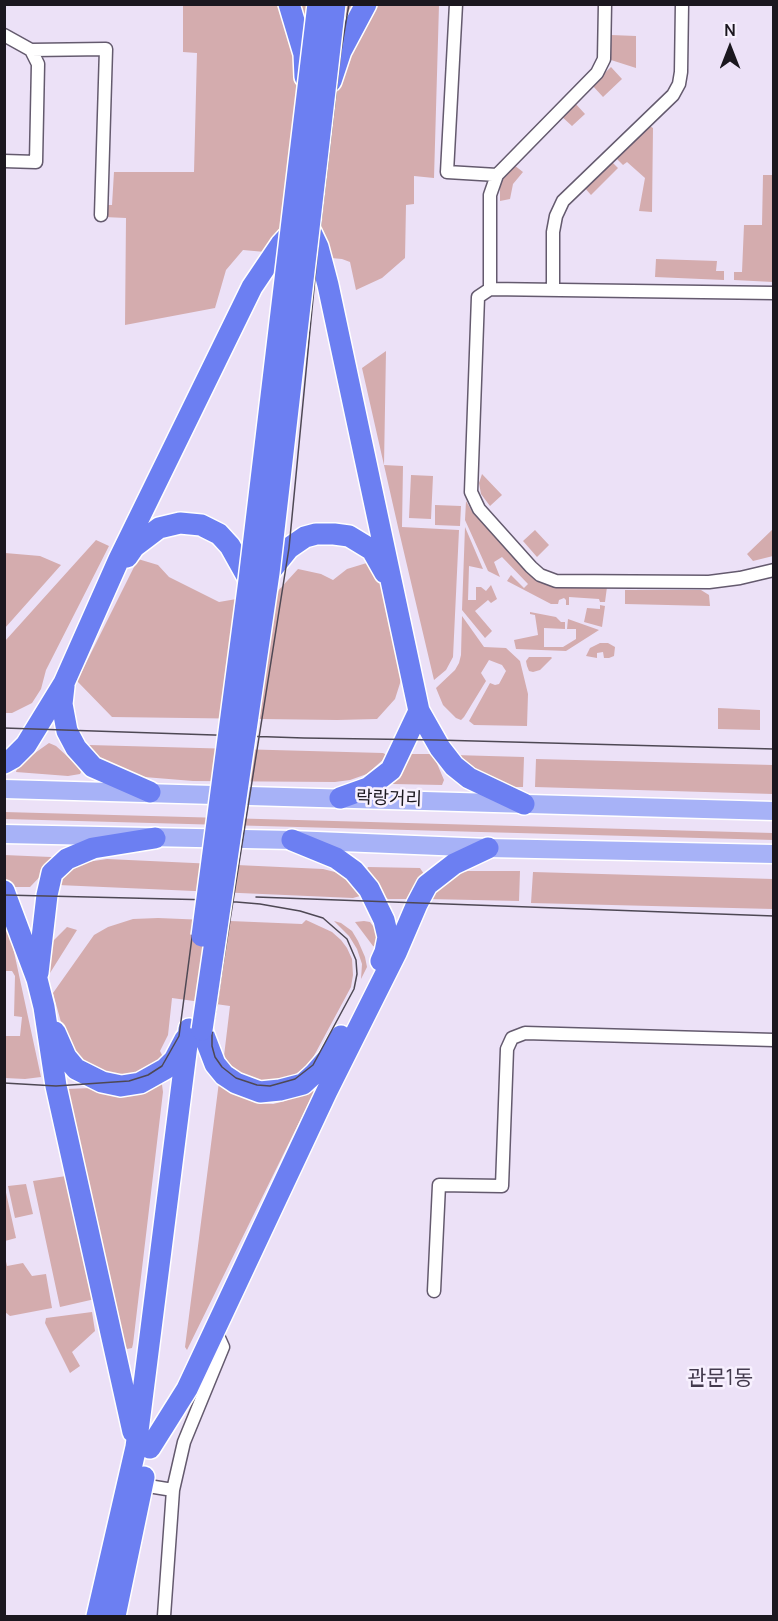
<!DOCTYPE html>
<meta charset="utf-8">
<style>
body{margin:0}
#map{position:relative;width:778px;height:1621px;overflow:hidden;background:#ece1f7;font-family:Manrope,sans-serif}
canvas{display:block}
.frame{position:absolute;inset:0;border:6px solid #1b171f;pointer-events:none}
.north{position:absolute;left:700px;top:18px;width:60px;height:60px;-webkit-text-stroke:4px #f7f0fe;paint-order:stroke;rotate:0deg;font-size:16px;font-weight:700;line-height:24px;text-align:center;color:#1b171f}
.north::after{content:'';display:block;margin:auto;width:21px;height:27px;background:#1b171f;clip-path:polygon(50% 0,100% 100%,50% 72%,0 100%)}
</style>
<div id="map">
<canvas width="778" height="1621"></canvas>
<div class="frame"></div>
<div class="north">N</div>
</div>
<script>
const context = document.querySelector('canvas').getContext('2d');
context.lineJoin = 'round';
function paint(path, color) {
  context.fillStyle = color;
  context.fill(path, 'evenodd');
}
function poly(rows) {
  const path = new Path2D();
  for (const r of rows) {
    path.moveTo(r[0], r[1]);
    for (let i = 2; i < r.length; i += 2) path.lineTo(r[i], r[i + 1]);
  }
  return path;
}
function stroke(path, color, width, dash) {
  context.strokeStyle = color;
  context.lineWidth = width;
  context.lineCap = dash ? 'butt' : 'round';
  context.setLineDash(dash || []);
  context.stroke(path);
}
function label(font, color, halo, rows, align = 'center') {
  context.font = font + ' Manrope,"Noto Sans KR",sans-serif';
  context.lineWidth = 5;
  context.setLineDash([]);
  context.textBaseline = 'middle';
  context.strokeStyle = halo;
  context.fillStyle = color;
  for (const [text, x, y, turn = 0] of rows) {
    context.save();
    context.translate(x, y);
    context.rotate((+turn || 0) * Math.PI / 180);
    context.textAlign = isNaN(turn) ? turn : align;
    if (halo) context.strokeText(text, 0, 0);
    context.fillText(text, 0, 0);
    context.restore();
  }
}
const green = poly([
 [183,5,439,5,434,178,414,176,414,204,406,205,405,258,382,278,356,290,350,262,342,259,243,250,226,270,215,308,125,325,126,218,104,217,105,205,112,205,114,172,194,172,197,53,183,52],
 [611,35,636,36,636,68,611,60],
 [611,67,622,79,603,97,592,85],
 [574,102,585,114,572,126,560,115],
 [648,125,653,128,652,212,639,211,645,178,627,162,623,165,615,157],
 [611,161,618,168,591,195,584,187],
 [514,165,523,172,513,184,510,199,500,201,500,180],
 [763,175,773,175,773,282,734,280,734,272,742,272,744,225,762,225],
 [656,259,717,261,716,271,724,271,724,280,655,277],
 [386,351,384,465,403,466,402,527,459,530,453,657,446,670,434,680,398,527,362,368],
 [482,474,502,495,490,506,481,494,479,483],
 [411,475,433,476,431,519,409,518],
 [466,501,473,513,538,581,551,586,607,587,605,602,600,602,599,599,569,597,569,605,566,605,566,600,564,598,559,600,558,604,551,604,507,581,511,575,524,588,528,584,502,557,494,562,500,577,488,571,465,520],
 [435,505,461,506,460,526,435,525],
 [465,527,483,569,469,566,468,600,476,600,476,587,481,587,486,591,491,585,497,599,491,603,488,600,475,611,492,631,485,638,462,610],
 [773,529,773,556,753,561,747,554],
 [535,530,549,545,537,557,523,541],
 [96,540,109,546,46,670,41,689,32,703,12,713,5,713,5,641],
 [5,553,40,556,61,565,5,628],
 [138,559,158,565,169,577,219,602,277,592,298,569,321,574,333,580,347,569,370,562,380,580,402,677,395,699,377,719,337,720,112,717,77,681],
 [625,590,701,590,709,595,710,606,625,604],
 [600,605,605,606,602,627,584,622,587,608,600,609],
 [530,612,556,617,561,622,565,622,565,629,544,628,544,647,563,647,576,639,576,629,567,629,568,619,599,630,566,651,516,649,514,640,538,635,535,615,530,614],
 [462,616,484,647,506,648,520,661,528,694,527,726,474,725,469,721,490,683,495,685,499,684,506,671,502,665,489,660,481,673,486,681,464,717,461,720,456,718,443,705,436,688,455,670,459,663,461,655],
 [600,643,608,643,615,647,614,656,609,658,604,658,603,652,597,653,597,658,586,656,590,648],
 [529,657,551,657,552,658,540,670,533,672,529,671,527,666,526,661],
 [718,708,760,710,760,730,718,729],
 [49,743,56,746,79,767,81,772,80,774,68,776,16,772,18,765],
 [89,745,383,753,385,754,385,758,367,774,350,780,335,782,193,781,132,776,115,770,85,747],
 [407,754,433,754,444,780,442,785,393,784,392,782],
 [454,755,524,757,523,787,497,787],
 [536,759,773,765,773,794,535,787],
 [4,812,773,833,774,840,5,819],
 [4,855,51,857,53,858,54,862,30,887,12,887,5,878],
 [107,859,323,869,335,872,350,881,360,896,353,898,58,885,58,880,71,868,87,862],
 [368,867,420,868,424,874,408,899,388,899,383,896,366,871],
 [468,871,520,871,519,901,429,899,429,894,458,873],
 [533,872,773,879,773,909,531,903],
 [158,918,302,924,306,920,332,932,341,940,347,948,352,959,353,975,351,987,309,1065,294,1075,280,1081,265,1082,243,1076,234,1069,224,1056,230,1006,172,998,168,1035,160,1051,163,1057,154,1066,142,1073,125,1077,91,1071,67,1044,53,993,94,935,108,927,133,919],
 [334,921,341,923,352,931,358,941,365,957,367,967,361,979,362,964,357,949,349,936],
 [364,921,370,922,376,930,378,937,376,947,373,946,355,922],
 [4,927,11,938,41,1077,25,1079,5,1078,5,1036,20,1036,22,1017,14,1016,15,976,12,971,5,971],
 [67,927,77,930,50,973,48,965,53,941],
 [161,1077,163,1092,133,1344,132,1348,127,1349,124,1344,67,1089,91,1088],
 [219,1082,232,1093,257,1103,273,1104,285,1101,312,1089,314,1092,187,1350,185,1347],
 [66,1176,95,1299,60,1307,33,1181],
 [26,1184,33,1214,15,1218,8,1186],
 [5,1188,16,1238,5,1241,4,1241],
 [5,1257,7,1266,23,1263,32,1276,46,1274,52,1308,10,1316,5,1312],
 [92,1312,95,1331,72,1352,80,1366,70,1373,45,1323,46,1318]
]);
const street = poly([
 [456,4,447,172,497,175],
 [4,35,31,50,38,64,36,162,4,161],
 [31,50,106,49,101,215],
 [553,288,553,232,556,216,563,201,673,95,679,84,681,72,682,4],
 [490,289,490,195,497,175,597,73,604,59,605,4],
 [774,293,490,289,478,297,471,492,479,509,531,567,540,575,556,581,709,582,740,578,774,570],
 [434,1291,439,1185,502,1186,507,1049,512,1038,525,1033,774,1040],
 [142,1485,173,1490],
 [164,1616,173,1490,184,1442,223,1347,215,1329]
]);
const primary = poly([
 [4,789,774,811],
 [4,834,292,840,488,848,774,854]
]);
const highway = poly([
 [289,4,304,54,305,77],
 [331,81,341,51,366,4],
 [309,228,318,247,328,285,419,711,440,748,454,766,469,778,524,804],
 [127,557,134,547,159,528,180,523,201,525,219,534,230,546,249,580],
 [269,573,289,548,305,537,316,534,334,534,349,536,372,550,385,573],
 [64,686,62,704,67,731,76,748,93,767,150,792],
 [4,763,13,758,26,745,64,683,119,559,252,287,281,244,292,232],
 [340,798,368,788,391,770,419,711],
 [292,840,336,858,354,871,369,889,384,920,388,937,385,952,381,961],
 [4,891,37,979,44,1007,56,1086,133,1432],
 [38,973,47,895,52,873,67,859,93,848,155,838],
 [202,1030,215,1064,224,1075,236,1083,260,1092,280,1090,303,1084,315,1073,329,1057,341,1036],
 [55,1032,66,1057,76,1069,102,1082,121,1086,140,1083,165,1069,174,1060,185,1039],
 [150,1448,187,1389,327,1091,396,953,417,904,427,885,454,864,488,848],
 [97,1616,136,1447,189,1029],
 [115,1616,144,1477]
]);
const tram = poly([
 [4,728,304,738,437,740,774,749],
 [4,895,213,900,260,904,300,911,323,918,347,939,356,960,357,974,354,989,313,1065,295,1079,270,1086,257,1085,236,1078,222,1067,215,1057,212,1046,212,1034,289,548,318,247,341,51,349,4],
 [256,897,774,916],
 [4,1083,56,1086,129,1081,148,1075,162,1066,179,1036,241,565,309,4]
]);
const highwayBridge = poly([
 [202,936,249,580,318,4],
 [202,1030,269,573,335,4]
]);
const streetNames = [
 ["락랑거리",389,799,2]
];
const quarterNames = [
 ["관문1동",720,1379]
];
paint(green, '#d4acae');
stroke(street, '#645a6e', 15);
stroke(primary, '#fff', 21);
stroke(highway, '#fff', 24);
stroke(street, '#fff', 12);
stroke(primary, '#a7b2f7', 18);
stroke(highway, '#6c7ff2', 21);
stroke(tram, '#4e4854', 1.5);
stroke(highwayBridge, '#fff', 24, []);
stroke(highwayBridge, '#6c7ff2', 21);
label('18px', '#1b171f', '#f7f0fe', streetNames);
label('21px', '#433a4d', '#f7f0fe', quarterNames);
</script>
